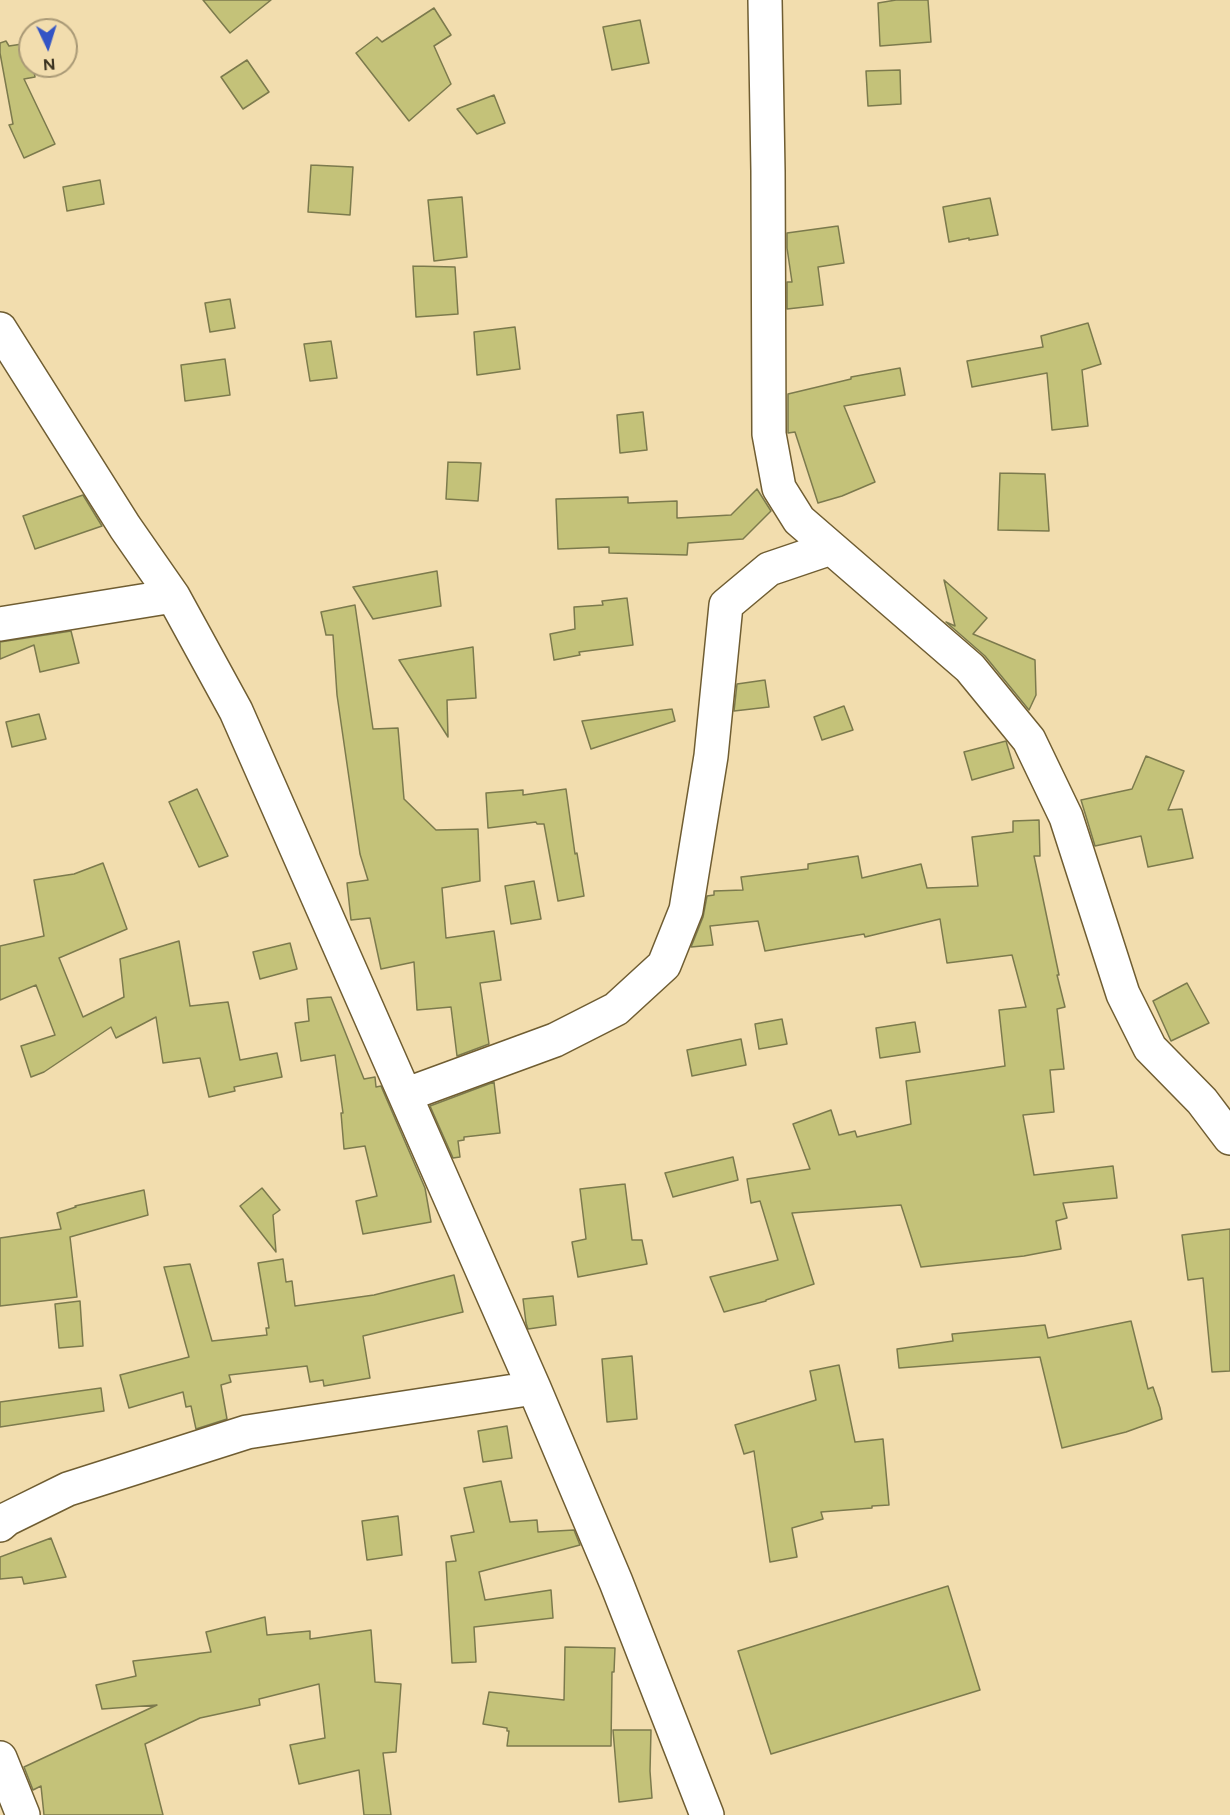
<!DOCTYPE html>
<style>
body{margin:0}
#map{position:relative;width:1230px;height:1815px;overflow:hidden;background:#f2ddae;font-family:Figtree,sans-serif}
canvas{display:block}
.north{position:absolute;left:18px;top:18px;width:60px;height:60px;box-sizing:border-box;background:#f2ddae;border:2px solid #a99976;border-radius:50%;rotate:176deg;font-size:16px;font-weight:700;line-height:24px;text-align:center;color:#3b3321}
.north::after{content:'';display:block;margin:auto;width:21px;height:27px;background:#3354c5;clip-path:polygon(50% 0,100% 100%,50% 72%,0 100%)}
</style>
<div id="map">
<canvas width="1230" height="1815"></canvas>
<div class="north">N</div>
</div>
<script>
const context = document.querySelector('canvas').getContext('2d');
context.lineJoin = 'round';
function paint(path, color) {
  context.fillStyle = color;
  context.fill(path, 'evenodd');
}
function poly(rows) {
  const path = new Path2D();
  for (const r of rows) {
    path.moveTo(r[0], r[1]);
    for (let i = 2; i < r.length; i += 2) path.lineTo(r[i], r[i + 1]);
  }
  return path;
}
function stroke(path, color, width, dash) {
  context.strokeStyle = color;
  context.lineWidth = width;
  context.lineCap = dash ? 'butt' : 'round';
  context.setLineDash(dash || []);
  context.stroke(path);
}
const building = poly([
 [203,0,271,0,230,33,203,0],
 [896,0,928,0,931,42,880,46,878,3,896,0],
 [434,8,451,35,434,46,451,84,409,121,356,53,377,37,382,42,434,8],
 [640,20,649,63,612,70,603,27,640,20],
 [6,41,9,46,29,43,30,66,33,66,35,77,24,79,55,144,24,158,9,125,13,124,0,53,0,43,6,41],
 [247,60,269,92,243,109,221,77,247,60],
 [900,70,901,104,868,106,866,71,900,70],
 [494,95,505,123,477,134,457,109,494,95],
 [311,165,353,167,350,215,308,212,311,165],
 [100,180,104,204,67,211,63,187,100,180],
 [462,197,467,257,434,261,428,200,462,197],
 [990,198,998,235,969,240,969,238,949,242,943,207,990,198],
 [838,226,844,263,818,267,823,305,787,309,787,282,792,282,787,248,787,233,838,226],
 [413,266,455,267,458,314,416,317,413,266],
 [230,299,235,328,210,332,205,303,230,299],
 [1088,323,1101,364,1082,370,1088,426,1052,430,1047,373,972,387,967,361,1043,347,1041,336,1088,323],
 [515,327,520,369,477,375,474,332,515,327],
 [331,341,337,378,310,381,304,344,331,341],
 [225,359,230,395,185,401,181,365,225,359],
 [900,368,905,395,844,406,875,482,842,496,818,503,795,432,788,433,788,394,851,379,851,377,900,368],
 [643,412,647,450,620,453,617,415,643,412],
 [448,462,481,463,478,501,446,499,448,462],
 [1000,473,1045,474,1049,531,998,530,1000,473],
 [757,489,771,511,743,539,688,543,687,555,609,553,609,547,558,549,556,499,628,497,628,503,677,501,677,518,731,515,757,489],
 [83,495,102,526,35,549,23,516,83,495],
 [437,571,441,606,373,619,353,587,437,571],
 [944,580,987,618,973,634,1035,660,1036,695,1029,710,985,656,946,622,955,626,944,580],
 [627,598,633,645,579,652,580,655,554,660,550,634,575,629,574,607,603,605,602,601,627,598],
 [355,605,373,729,398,728,404,799,436,830,478,829,480,881,442,888,446,938,494,931,501,980,480,983,489,1044,457,1056,451,1007,417,1010,414,962,381,969,370,918,351,920,347,883,368,880,360,854,337,695,333,635,326,635,321,612,355,605],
 [71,631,79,663,40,672,34,645,0,659,0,642,71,631],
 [473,647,476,698,447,700,448,737,399,660,473,647],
 [765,680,769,707,734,711,737,684,765,680],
 [844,706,853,730,822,740,814,717,844,706],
 [672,709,675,721,591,749,582,721,672,709],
 [39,714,46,739,12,747,6,722,39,714],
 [1006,741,1014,768,972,780,964,752,1006,741],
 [1146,756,1184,771,1168,810,1182,809,1193,858,1148,867,1141,836,1095,846,1081,800,1132,789,1146,756],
 [197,789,228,856,199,867,169,802,197,789],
 [566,789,575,854,577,853,584,896,558,901,544,824,537,824,536,822,488,828,486,793,523,790,523,795,566,789],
 [1039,820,1040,856,1034,856,1059,975,1057,975,1065,1007,1057,1009,1064,1069,1050,1070,1054,1112,1023,1115,1034,1175,1113,1166,1117,1198,1063,1203,1067,1218,1056,1221,1061,1249,1024,1256,921,1267,901,1205,792,1213,814,1284,766,1300,766,1301,724,1312,710,1277,778,1260,760,1201,751,1203,747,1179,810,1169,793,1124,831,1110,839,1135,855,1131,857,1137,911,1124,906,1081,1005,1066,999,1010,1026,1007,1012,955,947,963,940,919,865,937,864,934,765,951,758,921,710,926,713,945,691,947,703,917,707,896,714,895,714,891,743,890,741,877,808,869,808,864,858,856,862,878,921,864,927,888,978,886,972,837,1013,832,1013,821,1039,820],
 [103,863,127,929,59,958,83,1017,124,997,120,959,179,941,190,1006,228,1002,240,1060,277,1053,282,1077,234,1087,235,1091,209,1097,200,1058,163,1063,156,1017,116,1038,111,1027,44,1072,31,1077,21,1046,55,1035,36,985,0,1000,0,946,44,936,34,880,74,874,103,863],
 [534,881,541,919,511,924,505,886,534,881],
 [290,943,297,969,260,979,253,952,290,943],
 [1187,983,1209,1023,1171,1041,1153,1001,1187,983],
 [331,997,364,1079,375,1077,376,1087,381,1086,425,1188,431,1222,363,1234,356,1201,377,1196,365,1146,344,1149,341,1113,343,1113,335,1055,301,1061,295,1023,309,1021,307,999,331,997],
 [782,1019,787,1044,759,1049,755,1024,782,1019],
 [915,1022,920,1052,880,1058,876,1028,915,1022],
 [741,1039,746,1065,692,1076,687,1050,741,1039],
 [494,1082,500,1133,464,1137,464,1140,458,1141,460,1157,453,1158,430,1106,494,1082],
 [733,1157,738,1180,673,1197,665,1173,733,1157],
 [625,1184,632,1240,642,1240,647,1264,578,1277,572,1242,586,1239,580,1189,625,1184],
 [262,1188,280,1210,273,1215,276,1252,240,1206,262,1188],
 [144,1190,148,1215,70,1237,77,1297,0,1306,0,1238,61,1229,57,1213,76,1207,75,1206,144,1190],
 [1230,1229,1230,1371,1212,1372,1203,1278,1188,1280,1182,1235,1230,1229],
 [283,1259,286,1282,292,1281,295,1306,374,1295,454,1275,463,1312,363,1336,370,1378,324,1386,323,1380,310,1382,307,1366,229,1375,231,1382,221,1385,227,1419,196,1429,191,1406,186,1407,183,1392,129,1408,120,1375,189,1357,164,1267,190,1264,212,1341,267,1335,266,1328,269,1328,258,1263,283,1259],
 [553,1296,556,1325,528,1329,526,1323,523,1299,553,1296],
 [80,1301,83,1346,59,1348,55,1304,80,1301],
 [1131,1321,1148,1389,1153,1387,1160,1408,1162,1419,1126,1432,1062,1448,1040,1357,899,1368,897,1349,953,1341,952,1334,1045,1325,1048,1338,1131,1321],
 [632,1356,637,1419,607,1422,602,1359,632,1356],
 [839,1365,855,1442,883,1439,889,1505,872,1506,872,1508,821,1512,823,1519,792,1528,797,1557,770,1562,754,1451,744,1454,735,1425,816,1400,810,1371,839,1365],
 [101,1388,104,1411,0,1427,0,1402,101,1388],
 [507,1426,512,1458,483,1462,478,1431,507,1426],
 [501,1481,510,1522,537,1520,538,1532,574,1530,580,1545,479,1572,485,1600,551,1590,553,1618,474,1627,476,1662,452,1663,446,1562,456,1561,451,1536,474,1532,464,1488,501,1481],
 [398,1516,402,1555,367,1560,362,1521,398,1516],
 [51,1538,66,1577,24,1584,22,1577,0,1579,0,1557,51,1538],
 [948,1586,980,1690,771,1754,738,1651,948,1586],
 [265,1617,267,1635,310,1631,310,1639,371,1630,375,1682,401,1684,396,1752,383,1753,391,1815,364,1815,359,1770,299,1784,290,1745,325,1738,319,1684,259,1699,260,1705,200,1718,145,1744,163,1815,44,1815,41,1786,33,1790,24,1767,157,1705,102,1709,96,1685,136,1676,133,1661,211,1652,206,1632,265,1617],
 [565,1647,615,1648,614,1672,612,1672,611,1746,507,1746,509,1731,507,1731,507,1728,483,1724,489,1692,564,1700,565,1647],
 [613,1730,651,1730,650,1771,652,1798,619,1802,613,1730]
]);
const minor = poly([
 [765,0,768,171,769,434,779,488,799,520,970,668,1029,740,1066,817,1123,994,1150,1048,1202,1101,1230,1138],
 [0,329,125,527,173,596,236,711,534,1388,616,1582,707,1815],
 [0,624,173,596],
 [405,1095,555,1040,616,1009,664,965,686,910,711,756,726,605,769,569,831,548],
 [0,1525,7,1519,68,1489,247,1432,534,1388],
 [0,1758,23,1815]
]);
paint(building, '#c4c279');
stroke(building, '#7c7a4d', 1.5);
stroke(minor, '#6f5d32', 36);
stroke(minor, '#fff', 33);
</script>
